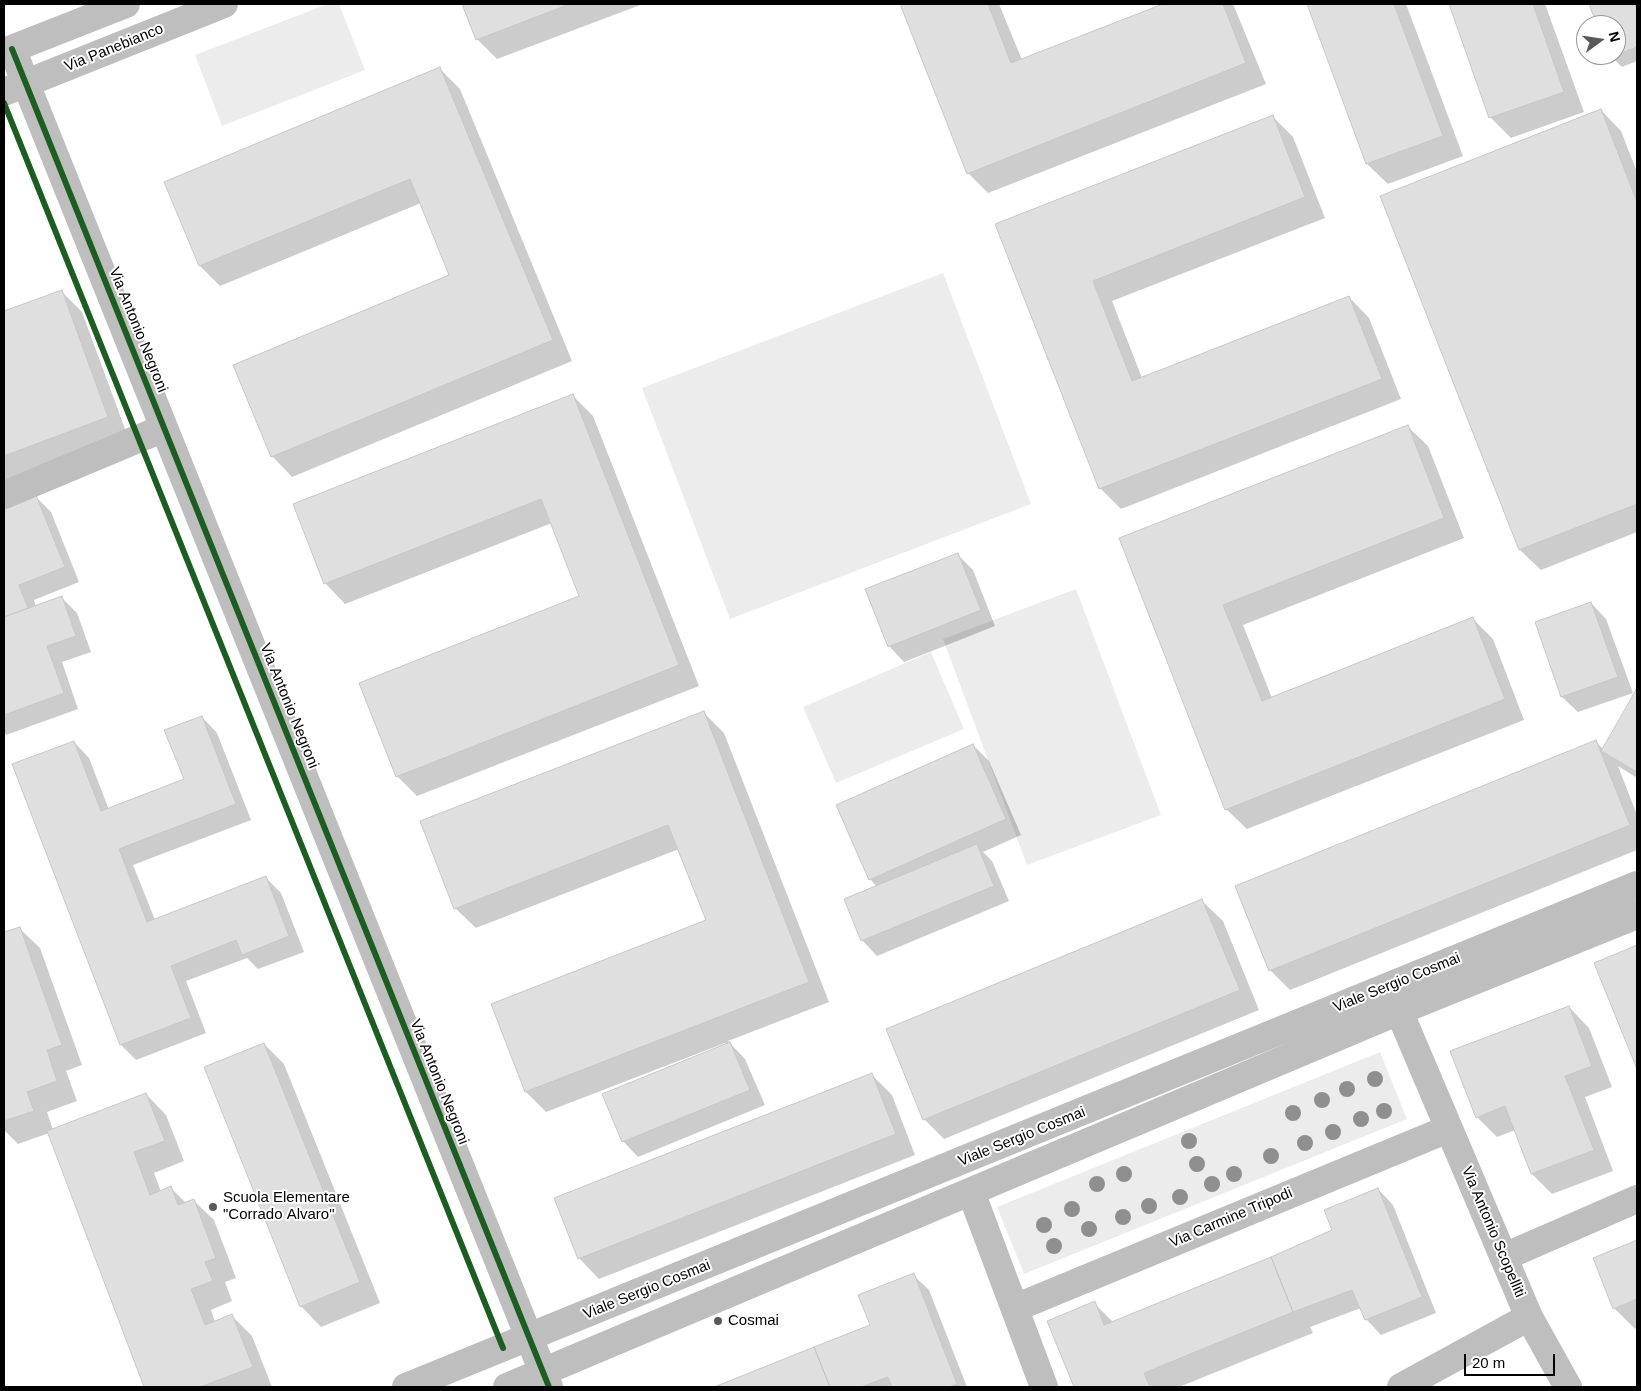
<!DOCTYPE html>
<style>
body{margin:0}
#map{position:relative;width:1641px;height:1391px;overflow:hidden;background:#fff;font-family:Arial,sans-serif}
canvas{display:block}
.frame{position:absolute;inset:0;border:5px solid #000;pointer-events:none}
.north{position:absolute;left:1576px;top:15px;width:50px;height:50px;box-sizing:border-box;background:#fff;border:1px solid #999;border-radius:50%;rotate:76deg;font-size:14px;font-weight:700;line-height:20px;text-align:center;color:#000}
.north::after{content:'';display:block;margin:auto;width:18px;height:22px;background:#595959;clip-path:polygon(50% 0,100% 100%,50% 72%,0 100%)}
.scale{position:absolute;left:1464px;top:1354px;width:91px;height:22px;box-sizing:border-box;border:2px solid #000;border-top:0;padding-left:6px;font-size:15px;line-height:18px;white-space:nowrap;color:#000;-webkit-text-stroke:4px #fff;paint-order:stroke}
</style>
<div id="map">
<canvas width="1641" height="1391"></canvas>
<div class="frame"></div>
<div class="north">N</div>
<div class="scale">20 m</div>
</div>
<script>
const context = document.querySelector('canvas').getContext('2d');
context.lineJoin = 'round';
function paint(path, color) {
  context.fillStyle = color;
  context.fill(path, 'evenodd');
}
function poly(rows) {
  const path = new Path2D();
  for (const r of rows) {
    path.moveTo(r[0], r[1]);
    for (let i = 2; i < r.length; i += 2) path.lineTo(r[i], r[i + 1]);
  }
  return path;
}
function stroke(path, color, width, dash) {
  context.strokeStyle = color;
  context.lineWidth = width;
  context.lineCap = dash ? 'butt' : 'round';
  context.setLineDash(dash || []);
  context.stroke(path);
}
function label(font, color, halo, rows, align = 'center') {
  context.font = font + ' Arial,sans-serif';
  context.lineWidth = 4;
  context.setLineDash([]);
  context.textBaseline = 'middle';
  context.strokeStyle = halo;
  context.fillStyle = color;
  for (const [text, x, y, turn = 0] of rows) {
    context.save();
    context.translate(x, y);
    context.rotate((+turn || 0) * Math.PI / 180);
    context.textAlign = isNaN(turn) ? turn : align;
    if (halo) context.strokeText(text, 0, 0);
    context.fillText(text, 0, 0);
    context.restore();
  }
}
const green = poly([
 [328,4,339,4,365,70,222,126,195,55],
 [943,273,1031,504,730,619,642,388],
 [1076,589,1161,815,1027,865,943,639],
 [931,652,964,729,836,783,803,707],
 [1380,1052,1407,1119,1024,1274,997,1207]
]);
const shadow = poly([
 [463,4,643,4,497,59,477,39],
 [901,4,999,4,1022,60,1166,4,1233,4,1266,84,988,193,968,173],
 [1309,4,1406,4,1463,156,1388,184,1367,164],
 [1450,4,1545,4,1584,112,1511,138,1491,118],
 [1590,4,1637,4,1637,61,1622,67,1612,57,1611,55,1616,55,1616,25,1599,25],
 [440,69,460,89,572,361,292,477,272,456,451,276,421,203,220,286,200,266],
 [1601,110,1621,131,1637,172,1637,532,1541,570,1520,550],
 [1273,117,1293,137,1325,218,1112,301,1142,378,1349,297,1369,318,1401,399,1121,509,1100,488,997,225],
 [61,291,82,312,128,437,4,484,4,313],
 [573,396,593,416,699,686,417,796,397,776,581,597,552,523,345,604,325,583],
 [1407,426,1428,446,1464,538,1243,625,1272,698,1473,619,1493,639,1524,720,1247,829,1226,809,1120,539],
 [35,496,51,512,79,582,34,600,36,607,62,598,77,613,91,652,62,662,78,709,6,735,4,732,4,509],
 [957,554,973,570,995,626,904,662,889,646],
 [1591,603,1606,619,1633,693,1578,712,1562,697,1536,622],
 [1637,690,1637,778,1618,766,1637,815,1637,850,1290,990,1270,970,1596,742,1603,749],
 [703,712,724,733,829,1002,728,1041,745,1059,765,1105,638,1157,623,1141,726,1045,725,1043,546,1112,526,1092,492,1005,707,921,679,849,476,928,455,908],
 [202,717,217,733,251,820,133,865,155,920,265,877,281,893,304,952,258,969,247,958,186,981,206,1033,136,1060,121,1045,74,742,89,758,109,810,185,780],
 [973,745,989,761,1021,835,983,852,992,861,1009,901,877,956,862,940,877,887,870,879],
 [1202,901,1223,921,1259,1010,944,1139,924,1119],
 [19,928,40,948,82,1065,66,1071,77,1101,47,1112,53,1130,146,1094,166,1115,184,1161,154,1173,161,1192,171,1188,186,1203,193,1200,214,1220,236,1278,225,1282,232,1301,211,1310,215,1322,232,1316,252,1336,272,1387,145,1387,49,1133,18,1144,4,1130,4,934],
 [1637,947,1637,1066,1595,964],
 [1569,1007,1589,1028,1612,1087,1585,1097,1613,1171,1552,1194,1532,1174,1515,1130,1497,1137,1477,1117],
 [264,1044,284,1064,380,1303,321,1327,301,1306],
 [872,1075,892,1095,915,1155,599,1279,579,1258],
 [1378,1189,1393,1205,1436,1313,1381,1335,1366,1319,1361,1308,1310,1327,1313,1333,1179,1387,1075,1387,1049,1322,1094,1303,1114,1323,1334,1231],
 [1637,1242,1637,1328,1635,1329,1614,1308,1595,1258],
 [913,1275,929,1290,967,1387,717,1387,872,1326]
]);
const building = poly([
 [462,4,570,4,476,40,462,4],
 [900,4,988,4,1011,63,1163,4,1223,4,1246,63,967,174,900,4],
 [1307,4,1394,4,1443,136,1366,164,1307,4],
 [1449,4,1533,4,1564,92,1489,118,1449,4],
 [1589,4,1635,4,1637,10,1637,47,1611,57,1610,55,1616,55,1616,25,1597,25,1589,4],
 [440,67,553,340,271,457,233,365,449,275,410,179,199,266,164,182,440,67],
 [1601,109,1637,202,1637,504,1519,550,1380,196,1601,109],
 [1273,115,1305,197,1093,281,1132,381,1349,296,1382,379,1099,489,995,224,1273,115],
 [62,290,108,417,4,456,4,311,62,290],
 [573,394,679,665,396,777,359,683,579,596,541,499,324,584,293,504,573,394],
 [1408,425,1444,518,1223,605,1262,701,1473,617,1505,699,1225,810,1119,538,1408,425],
 [36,495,65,567,19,585,28,608,4,617,4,508,36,495],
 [958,553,981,610,888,647,865,589,958,553],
 [62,596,76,636,47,646,64,693,4,715,4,617,62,596],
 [1591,602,1618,677,1561,697,1535,622,1591,602],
 [1637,688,1637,772,1601,751,1637,688],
 [704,711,809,982,525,1092,491,1004,706,920,668,825,454,909,420,821,704,711],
 [202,716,236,804,119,849,147,922,266,876,289,936,242,955,236,940,171,966,191,1018,120,1045,12,764,74,741,101,811,184,779,164,730,202,716],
 [1596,740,1630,825,1269,971,1235,886,1596,740],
 [973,744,1006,819,869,880,836,805,973,744],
 [977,844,994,886,861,941,844,899,977,844],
 [1202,899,1240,990,923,1120,886,1029,1202,899],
 [20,927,62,1045,47,1050,57,1081,27,1092,34,1111,4,1121,4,932,20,927],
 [1637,945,1637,1069,1594,963,1637,945],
 [1569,1006,1592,1066,1565,1076,1594,1150,1531,1174,1505,1106,1476,1118,1450,1051,1569,1006],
 [730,1042,750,1090,622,1142,602,1094,730,1042],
 [264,1043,360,1282,300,1307,204,1067,264,1043],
 [872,1073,896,1134,578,1259,554,1198,872,1073],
 [146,1093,165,1141,134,1152,150,1195,171,1186,178,1205,194,1199,216,1258,205,1262,213,1281,191,1289,205,1325,232,1314,253,1367,200,1387,144,1387,47,1131,146,1093],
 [1378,1188,1422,1297,1365,1320,1352,1290,1293,1312,1271,1257,1332,1230,1324,1210,1378,1188],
 [1637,1240,1637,1299,1613,1309,1593,1258,1637,1240],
 [1271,1257,1293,1312,1144,1373,1150,1387,1074,1387,1047,1321,1095,1301,1104,1325,1271,1257],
 [914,1273,957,1384,948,1387,892,1387,888,1377,861,1387,830,1387,814,1347,870,1325,858,1295,914,1273],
 [814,1347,830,1387,714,1387,814,1347]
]);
const minor = poly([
 [12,49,549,1387],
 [4,52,126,4],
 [4,92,224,4],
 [4,495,164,428],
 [1399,1011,1529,1317,1401,1387],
 [971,1192,1044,1387],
 [1504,1257,1637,1199],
 [1015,1308,1448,1129],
 [1529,1317,1568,1387],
 [406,1387,1637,885],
 [507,1387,1399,1011,1637,915]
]);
const cycleway = poly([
 [12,49,549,1387],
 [4,103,503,1348]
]);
const trees = [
 [1375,1079],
 [1347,1089],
 [1322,1100],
 [1384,1111],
 [1293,1113],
 [1361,1119],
 [1333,1132],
 [1189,1141],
 [1305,1143],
 [1271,1156],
 [1197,1164],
 [1124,1174],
 [1234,1174],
 [1097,1184],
 [1212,1184],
 [1180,1197],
 [1149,1206],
 [1072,1209],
 [1123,1217],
 [1044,1225],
 [1089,1229],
 [1054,1246]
];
const markers = [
 [213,1207,5,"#595959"],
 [718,1321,5,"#595959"]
];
const streetNames = [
 ["Via Panebianco",114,48,-22],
 ["Via Antonio Negroni",138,330,68],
 ["Via Antonio Negroni",289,706,68],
 ["Viale Sergio Cosmai",1397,983,-22],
 ["Via Antonio Negroni",439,1082,68],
 ["Viale Sergio Cosmai",1022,1137,-22],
 ["Via Carmine Tripodi",1231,1218,-23],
 ["Via Antonio Scopelliti",1493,1232,67],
 ["Viale Sergio Cosmai",647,1290,-22]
];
const poiNames = [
 ["Scuola Elementare",223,1198],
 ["\"Corrado Alvaro\"",223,1215],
 ["Cosmai",728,1321]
];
paint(green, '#ececec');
paint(shadow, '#0003');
paint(building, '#dfdfdf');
stroke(building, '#c7c7c7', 1);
stroke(minor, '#bebebe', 28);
stroke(cycleway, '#1b5e20', 6);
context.fillStyle = '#8f8f8f';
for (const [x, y] of trees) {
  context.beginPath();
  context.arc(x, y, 8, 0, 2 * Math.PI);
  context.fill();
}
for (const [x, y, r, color] of markers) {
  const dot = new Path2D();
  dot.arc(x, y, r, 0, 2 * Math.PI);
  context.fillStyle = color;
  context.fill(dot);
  stroke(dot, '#fff', 2);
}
label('15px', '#000', '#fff', streetNames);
label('15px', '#000', '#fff', poiNames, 'left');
</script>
